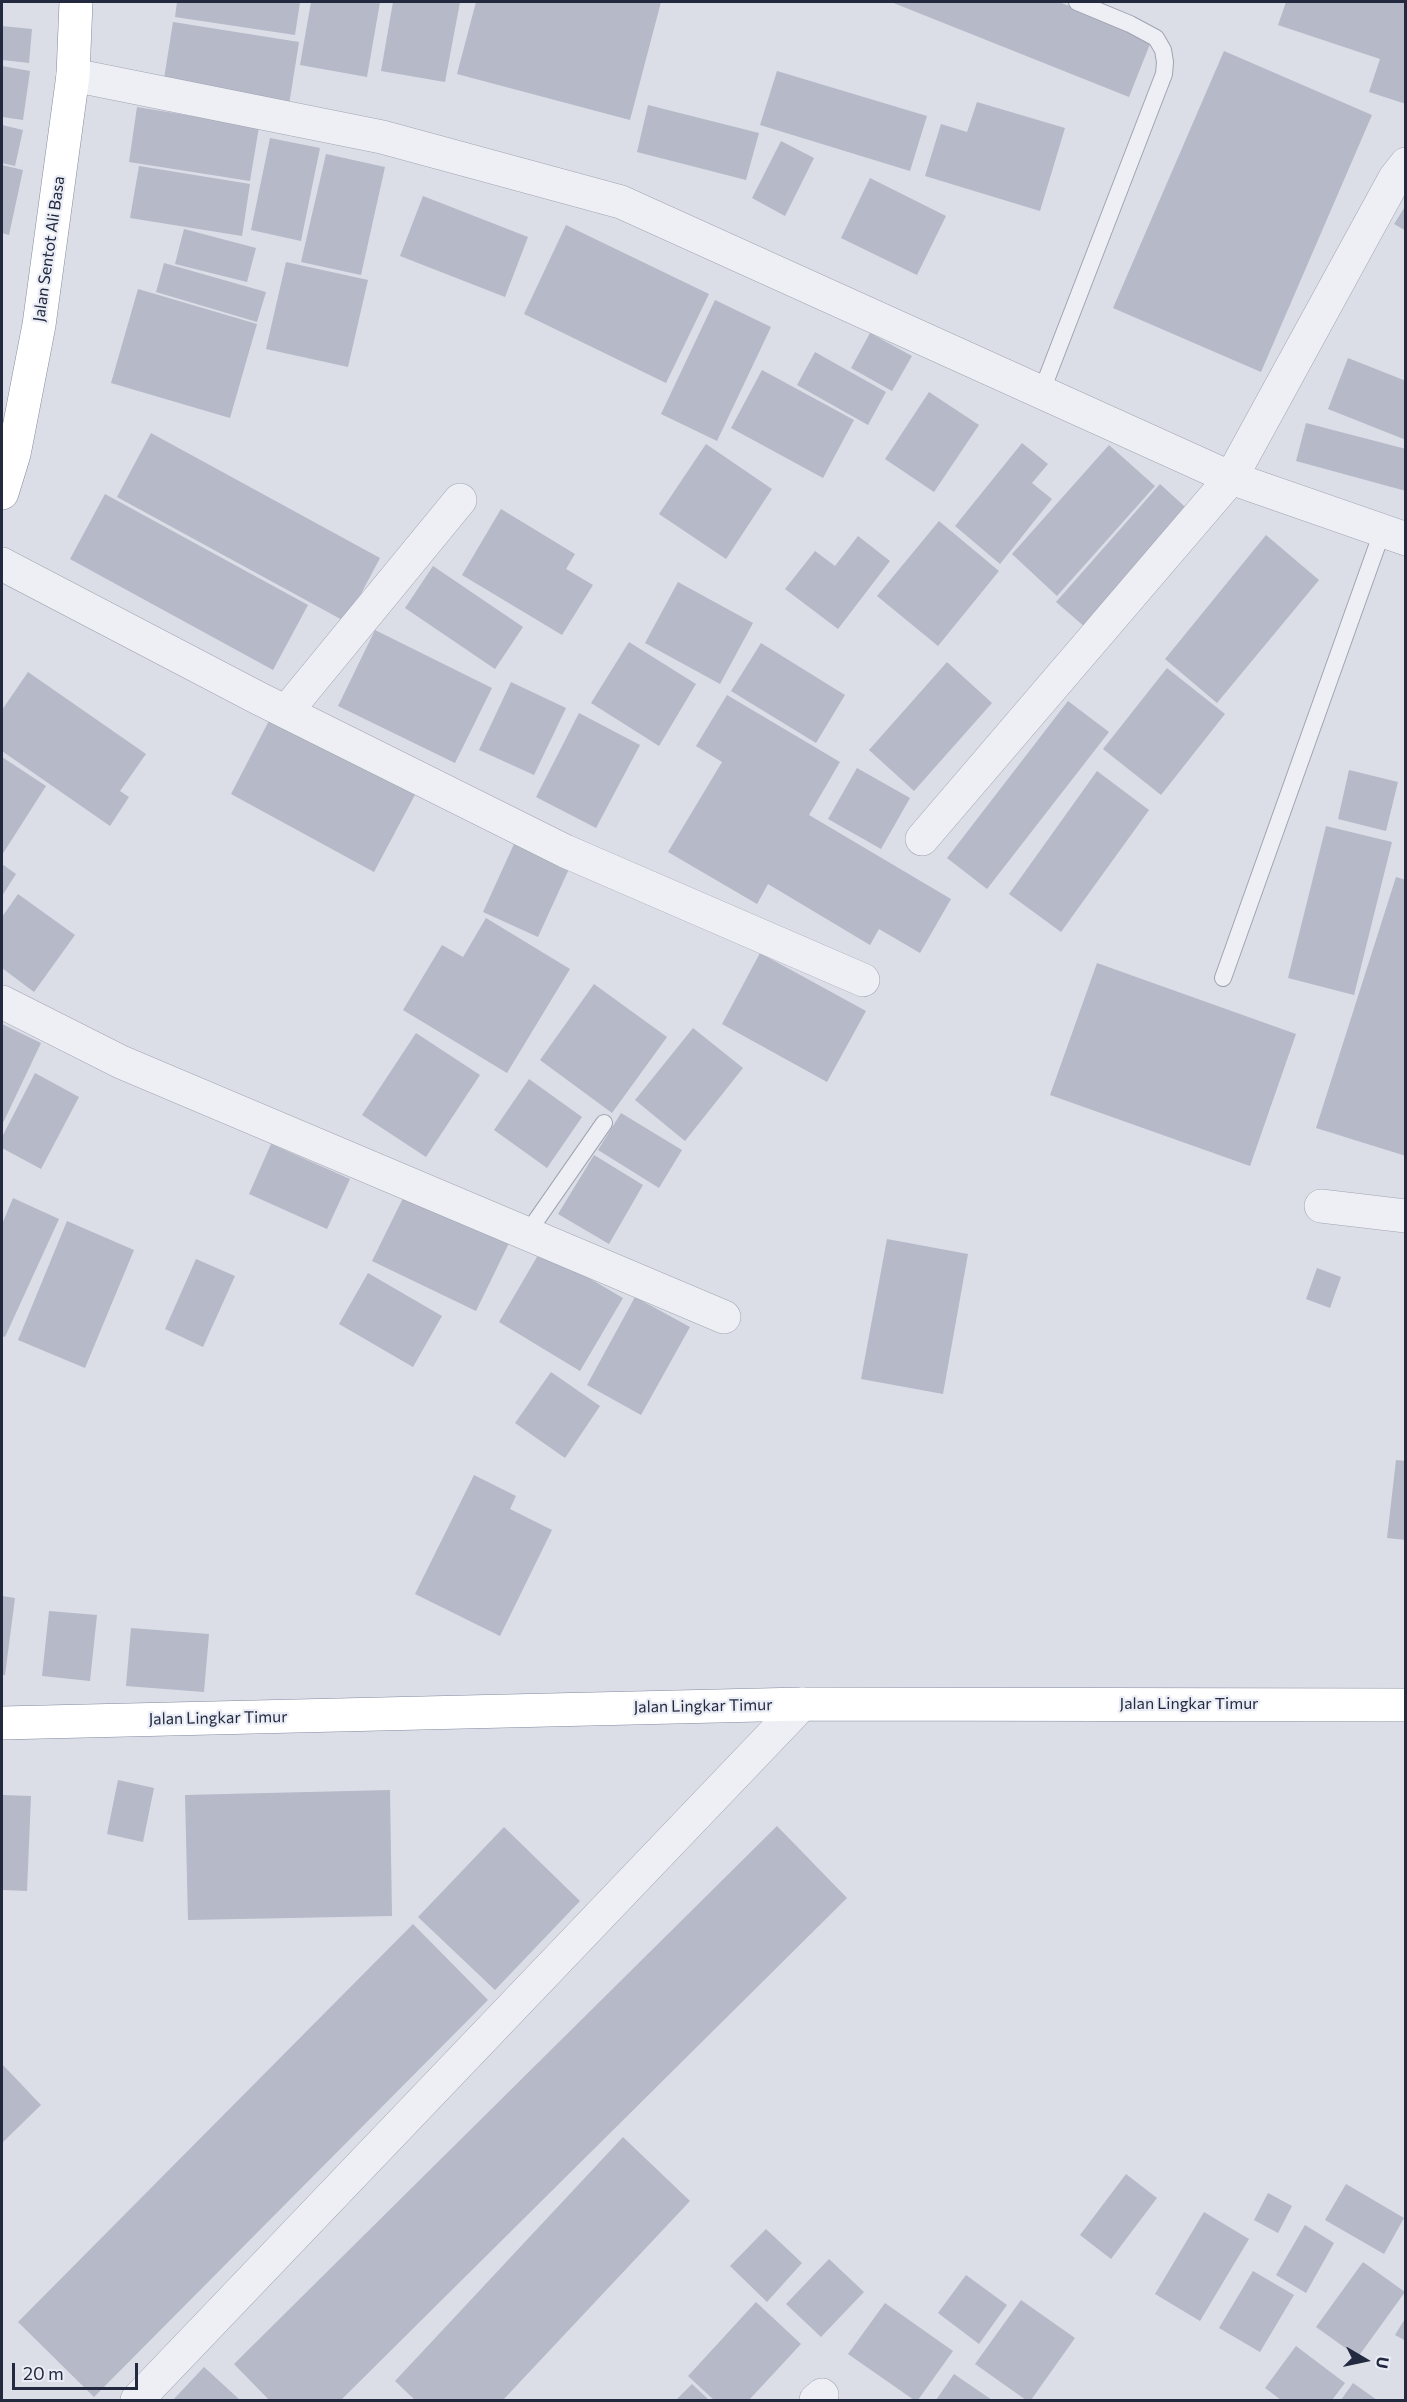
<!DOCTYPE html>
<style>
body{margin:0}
#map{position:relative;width:1407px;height:2402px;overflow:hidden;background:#dbdee7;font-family:Commissioner,sans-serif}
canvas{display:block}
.frame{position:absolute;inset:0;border:3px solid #232a3f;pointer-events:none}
.north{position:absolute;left:1335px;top:2330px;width:60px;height:60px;-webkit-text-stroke:4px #eaedf5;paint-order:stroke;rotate:99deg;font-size:16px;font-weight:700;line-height:24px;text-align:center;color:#232a3f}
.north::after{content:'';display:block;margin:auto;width:21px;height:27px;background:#232a3f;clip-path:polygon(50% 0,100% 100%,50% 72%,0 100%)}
.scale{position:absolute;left:12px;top:2363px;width:126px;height:27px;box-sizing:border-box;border:3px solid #232a3f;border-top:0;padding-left:8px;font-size:18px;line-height:21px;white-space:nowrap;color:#232a3f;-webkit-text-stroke:4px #eaedf5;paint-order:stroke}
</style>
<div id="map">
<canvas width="1407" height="2402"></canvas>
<div class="frame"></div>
<div class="north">U</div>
<div class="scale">20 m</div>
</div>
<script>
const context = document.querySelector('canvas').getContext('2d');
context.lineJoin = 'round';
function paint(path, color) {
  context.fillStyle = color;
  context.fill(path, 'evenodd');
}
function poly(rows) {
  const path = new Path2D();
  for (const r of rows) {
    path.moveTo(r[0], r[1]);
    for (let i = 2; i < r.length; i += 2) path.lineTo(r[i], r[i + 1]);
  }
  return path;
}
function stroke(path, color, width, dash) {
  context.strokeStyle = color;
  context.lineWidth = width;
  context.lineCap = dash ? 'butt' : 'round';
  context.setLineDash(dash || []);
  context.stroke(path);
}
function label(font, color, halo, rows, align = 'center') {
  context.font = font + ' Commissioner,sans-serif';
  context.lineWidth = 4.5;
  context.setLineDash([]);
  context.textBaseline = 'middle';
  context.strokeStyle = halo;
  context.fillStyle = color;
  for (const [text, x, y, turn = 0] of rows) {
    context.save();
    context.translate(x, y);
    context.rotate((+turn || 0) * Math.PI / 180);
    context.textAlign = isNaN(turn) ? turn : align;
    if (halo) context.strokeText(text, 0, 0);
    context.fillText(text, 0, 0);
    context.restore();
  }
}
const building = poly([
 [177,2,300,2,295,35,175,17],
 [311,2,380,2,367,77,300,65],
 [393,2,460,2,445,82,381,71],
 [476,2,661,2,630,120,457,74],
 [891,2,1059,2,1152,39,1129,97],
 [1286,2,1406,2,1406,104,1369,92,1380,59,1278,25],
 [173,22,299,42,289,105,163,85],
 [2,26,32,29,29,63,2,60],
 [1224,51,1372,115,1261,372,1113,308],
 [2,66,30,71,23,120,2,117],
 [777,71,927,116,910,171,760,125],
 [977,102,1065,128,1040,211,925,176,941,124,967,132],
 [648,105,759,133,746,180,637,152],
 [137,107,259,127,250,181,129,162],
 [2,125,23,130,15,166,2,163],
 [270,138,320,148,301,241,251,230],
 [781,141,814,158,785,216,752,198],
 [326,154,385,167,361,275,301,262],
 [2,165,23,170,9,235,2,233],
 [139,166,250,184,242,236,130,218],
 [870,178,946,216,917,275,841,238],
 [423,196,528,237,505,297,400,256],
 [1406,205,1406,231,1394,224],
 [566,225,709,294,666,383,524,314],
 [184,229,256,248,247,282,175,264],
 [286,262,368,280,348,367,266,349],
 [164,263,266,292,257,322,156,292],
 [138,289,257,324,230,418,111,383],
 [715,300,771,327,717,441,661,414],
 [870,333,912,356,892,391,851,368],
 [815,352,886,392,868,425,797,385],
 [1348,358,1406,381,1406,440,1328,409],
 [762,370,854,420,823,478,731,428],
 [929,392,979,425,934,492,885,459],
 [1306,423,1406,449,1406,491,1296,461],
 [151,433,380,558,346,622,117,497],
 [1022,443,1048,464,1032,483,1052,499,1000,564,955,526],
 [706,444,772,489,726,559,659,514],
 [1109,445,1155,486,1057,596,1012,554],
 [1160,484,1196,517,1093,634,1056,602],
 [105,494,308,605,273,670,70,559],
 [501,509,575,554,566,569,593,585,562,635,462,575],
 [939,521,999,571,938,646,877,596],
 [1266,535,1319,580,1217,703,1165,659],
 [858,536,890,561,838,629,785,589,815,551,835,566],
 [433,566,523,627,495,669,405,608],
 [678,582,753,623,720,684,645,643],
 [375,630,492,688,455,763,338,706],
 [629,642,696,684,659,746,591,703],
 [761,643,845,695,816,743,731,691],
 [947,662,992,703,914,791,869,750],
 [1167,668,1225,714,1161,795,1103,749],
 [28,672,146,754,120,791,129,797,110,826,2,751,2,710],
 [511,682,566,708,534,775,479,750],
 [727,695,840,762,809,815,951,899,920,953,879,929,870,945,768,884,757,904,668,852,722,762,696,746],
 [1068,701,1109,732,987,889,947,858],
 [273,713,417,791,374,872,231,794],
 [579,713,640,745,596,828,536,797],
 [2,757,46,786,2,855],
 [857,768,910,798,881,849,828,819],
 [1349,770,1398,782,1386,831,1338,819],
 [1097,771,1149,810,1061,932,1009,894],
 [1326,826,1392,842,1354,995,1288,978],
 [519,833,574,858,538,937,483,912],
 [2,864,16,874,2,896],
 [1396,877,1406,880,1406,1156,1316,1128],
 [18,894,75,935,34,992,2,968,2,917],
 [486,918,570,969,507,1073,403,1010,442,945,463,957],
 [760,953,866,1011,827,1082,722,1024],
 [1097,963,1296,1034,1250,1166,1050,1095],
 [594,984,667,1037,612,1113,540,1060],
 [2,1024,41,1043,2,1125],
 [693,1028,743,1068,685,1141,635,1100],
 [416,1033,480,1075,426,1157,362,1115],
 [35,1073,79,1097,41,1169,2,1148,2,1137],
 [529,1079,582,1117,547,1168,494,1130],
 [621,1113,682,1150,659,1188,598,1150],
 [271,1144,350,1179,327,1229,249,1194],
 [594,1155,643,1185,609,1244,558,1214],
 [408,1188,511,1239,476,1311,372,1261],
 [13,1198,59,1219,5,1337,2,1336,2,1224],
 [67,1221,134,1250,85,1368,18,1340],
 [887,1239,968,1254,943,1394,861,1379],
 [541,1250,623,1298,580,1371,499,1322],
 [196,1259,235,1276,203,1347,165,1329],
 [1317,1268,1341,1277,1330,1308,1306,1299],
 [368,1273,442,1316,413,1367,339,1324],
 [635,1297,690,1327,641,1415,587,1385],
 [551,1372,600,1406,565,1458,515,1423],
 [1396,1460,1406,1461,1406,1540,1387,1538],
 [474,1475,516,1496,510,1509,552,1530,500,1636,415,1594],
 [2,1596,15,1598,5,1675,2,1675],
 [49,1611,97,1615,90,1681,42,1676],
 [131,1628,209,1634,204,1692,126,1686],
 [118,1780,154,1788,143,1842,107,1834],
 [390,1790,392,1916,188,1920,185,1795],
 [2,1795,31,1796,27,1891,2,1890],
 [777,1826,847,1898,341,2400,269,2400,234,2364],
 [504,1827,580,1901,495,1990,418,1917],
 [413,1924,488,2000,94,2397,18,2322],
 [2,2064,41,2105,2,2143],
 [623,2137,690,2201,503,2400,415,2400,395,2381],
 [1126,2174,1157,2198,1111,2259,1080,2235],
 [1346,2184,1404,2218,1384,2254,1325,2220],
 [1268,2193,1292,2206,1278,2233,1254,2220],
 [1204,2212,1249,2239,1200,2321,1155,2294],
 [1305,2225,1334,2243,1306,2293,1276,2275],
 [766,2229,802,2263,767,2302,730,2266],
 [829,2259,864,2292,821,2337,786,2304],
 [1363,2262,1405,2292,1358,2357,1316,2327],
 [1253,2271,1294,2295,1260,2352,1219,2328],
 [966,2275,1007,2305,979,2344,938,2313],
 [1021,2300,1075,2338,1031,2400,1026,2400,975,2364],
 [756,2302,801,2344,749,2400,714,2400,688,2376],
 [885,2303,953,2351,918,2400,914,2400,848,2354],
 [1406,2317,1406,2341,1395,2335],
 [1296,2346,1345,2383,1332,2400,1281,2400,1265,2388],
 [204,2367,240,2400,173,2400],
 [954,2374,992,2400,936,2400],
 [1353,2383,1377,2400,1341,2400],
 [692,2384,709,2400,676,2400]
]);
const lane = poly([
 [1041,393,1164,74,1165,62,1163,50,1156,38,1130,24,1077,2],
 [1223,978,1382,532],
 [526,1235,604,1123]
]);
const street = poly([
 [73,75,382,137,621,202,1231,478,1406,539],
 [2,564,258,698,565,851,863,980],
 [286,712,460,500],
 [922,839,1231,478,1395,178,1406,164],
 [2,1002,121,1062,724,1317],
 [1321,1206,1406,1216],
 [137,2400,802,1704],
 [816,2400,822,2395]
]);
const highway = poly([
 [2,493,14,454,39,325,73,75,76,2],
 [2,1723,802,1704,1406,1705]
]);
const streetNames = [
 ["Jalan Sentot Ali Basa",49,249,-82],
 ["Jalan Lingkar Timur",1189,1704],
 ["Jalan Lingkar Timur",703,1706,-1],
 ["Jalan Lingkar Timur",218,1718,-1]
];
paint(building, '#b5b9c8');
stroke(lane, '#a0a4b1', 18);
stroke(street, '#a0a4b1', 34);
stroke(highway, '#81899f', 34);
stroke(lane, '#eeeff5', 16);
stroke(street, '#eeeff5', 33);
stroke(highway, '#fff', 33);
label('16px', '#232a3f', '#eaedf5', streetNames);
</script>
